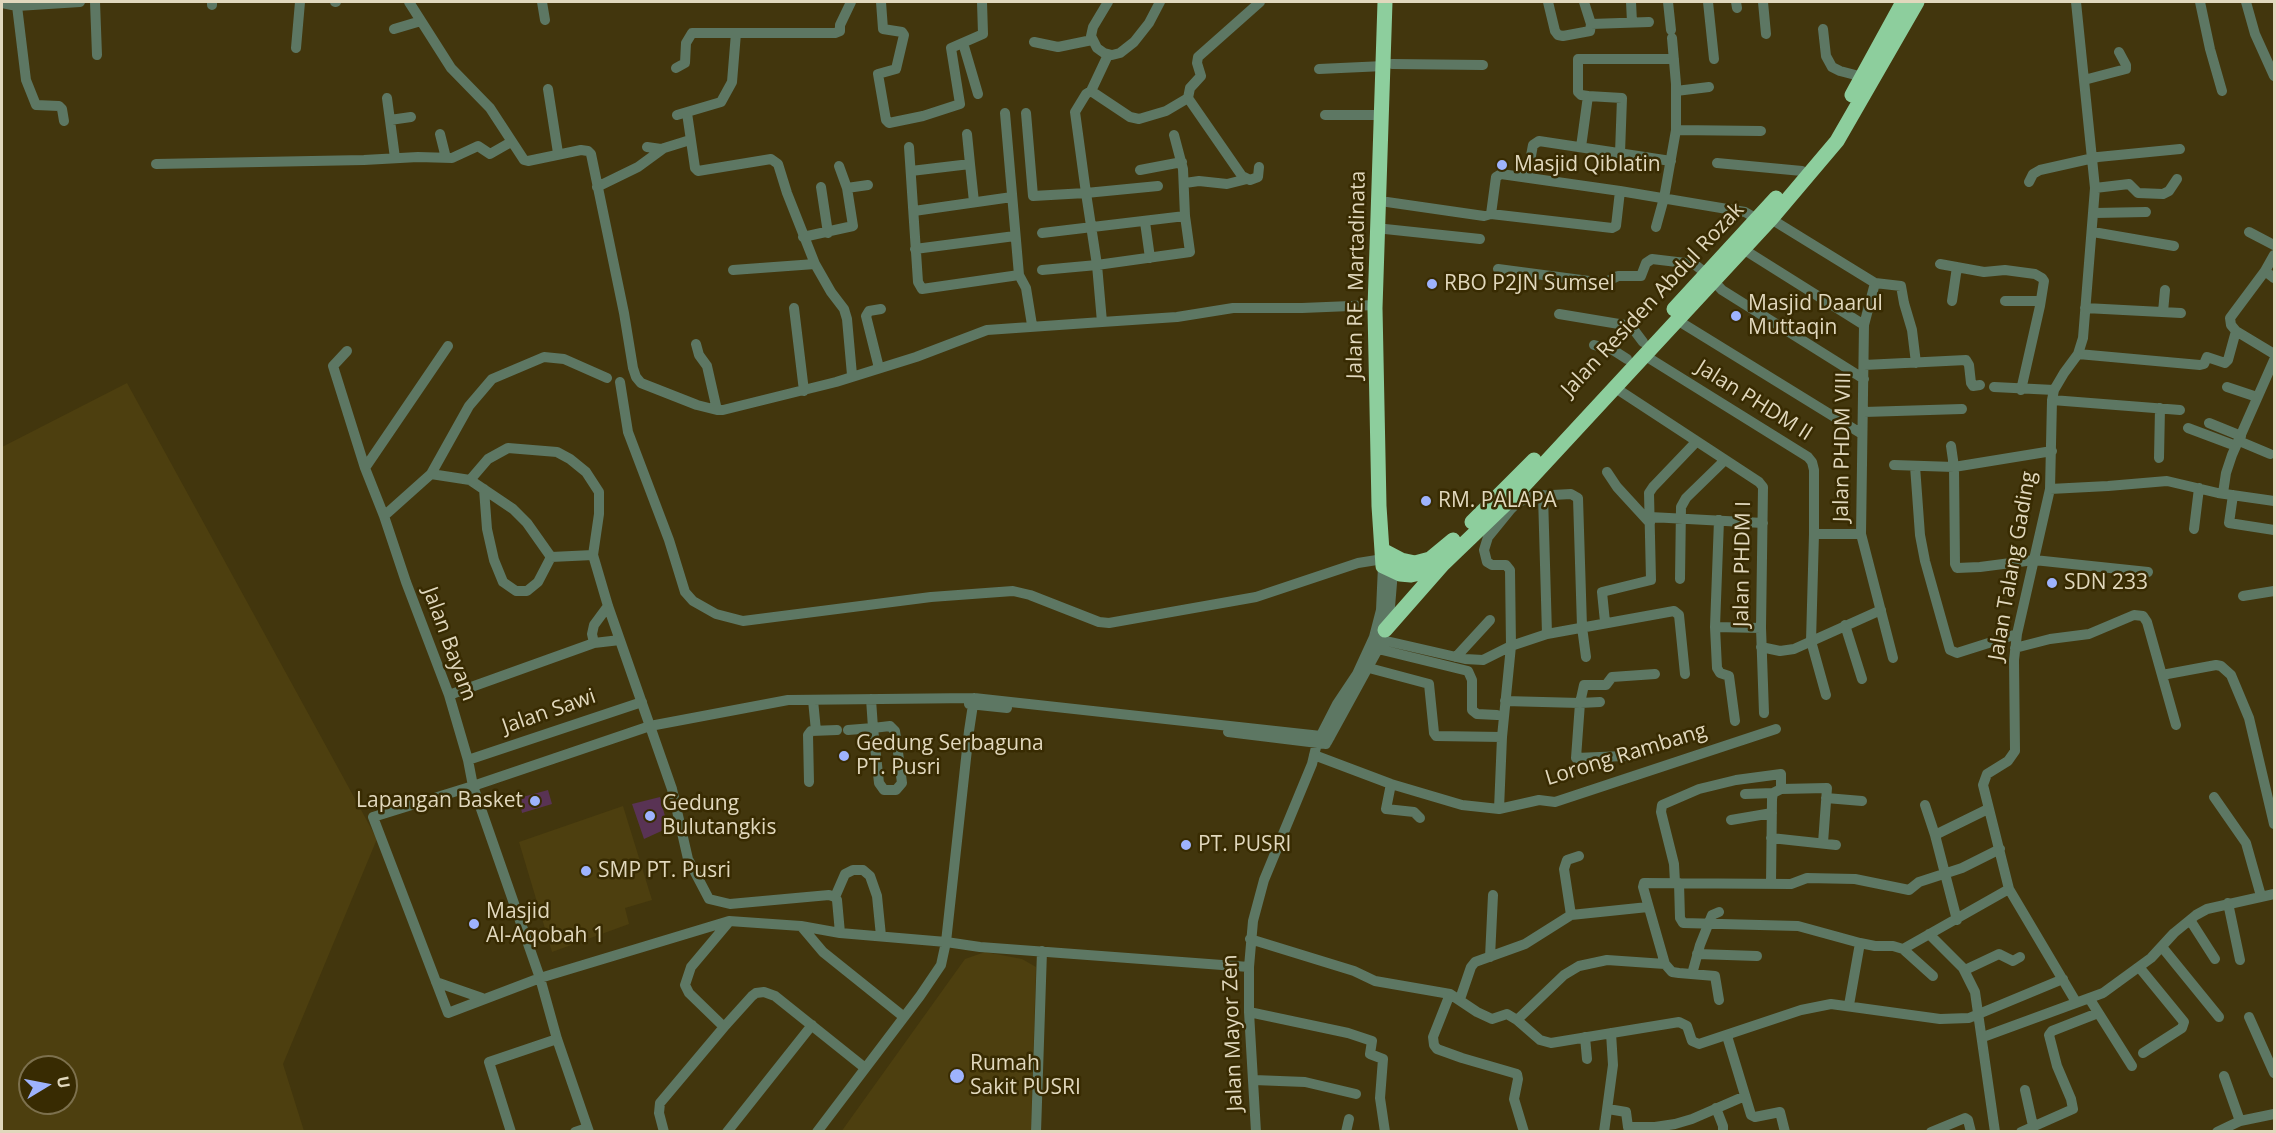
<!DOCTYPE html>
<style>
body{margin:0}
#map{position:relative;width:2276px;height:1133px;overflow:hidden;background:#42360d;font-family:"Open Sans",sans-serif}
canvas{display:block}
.frame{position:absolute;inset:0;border:3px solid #e1d8bd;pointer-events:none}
.north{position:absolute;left:18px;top:1055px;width:60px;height:60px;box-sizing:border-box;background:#382b02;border:2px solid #7c704d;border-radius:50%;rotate:80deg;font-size:16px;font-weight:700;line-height:24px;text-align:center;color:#e1d8bd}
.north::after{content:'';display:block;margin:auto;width:21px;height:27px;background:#9eb3fd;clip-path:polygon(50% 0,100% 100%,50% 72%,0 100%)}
</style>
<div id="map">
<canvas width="2276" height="1133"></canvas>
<div class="frame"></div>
<div class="north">U</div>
</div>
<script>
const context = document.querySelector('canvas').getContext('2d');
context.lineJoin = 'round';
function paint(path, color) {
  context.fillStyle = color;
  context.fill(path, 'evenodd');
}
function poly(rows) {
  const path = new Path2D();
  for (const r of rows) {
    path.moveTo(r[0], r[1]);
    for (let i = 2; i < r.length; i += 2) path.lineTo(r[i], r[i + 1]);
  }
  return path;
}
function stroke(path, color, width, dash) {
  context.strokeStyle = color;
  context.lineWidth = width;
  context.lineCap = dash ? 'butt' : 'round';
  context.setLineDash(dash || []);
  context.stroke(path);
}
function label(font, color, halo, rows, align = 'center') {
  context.font = font + ' "Open Sans",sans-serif';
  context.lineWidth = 5;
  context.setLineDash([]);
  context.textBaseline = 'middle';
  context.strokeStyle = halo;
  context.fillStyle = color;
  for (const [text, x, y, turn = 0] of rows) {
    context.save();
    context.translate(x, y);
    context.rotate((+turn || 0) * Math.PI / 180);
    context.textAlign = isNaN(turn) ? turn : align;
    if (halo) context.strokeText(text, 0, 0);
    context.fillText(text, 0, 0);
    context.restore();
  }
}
const built = poly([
 [127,383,377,839,283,1064,304,1131,2,1132,2,447],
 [30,1067,66,1067,66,1103,30,1103],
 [623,806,652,900,625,908,629,924,552,952,519,842],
 [985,952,1022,959,1036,967,1031,1131,841,1132,965,959]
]);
const green = poly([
 [548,790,552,804,522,813,519,798],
 [660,797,668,828,644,839,632,804]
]);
const minor = poly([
 [95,2,97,55],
 [212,2,212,5],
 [335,2,336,2],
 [409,2,451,68,490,108,524,160,528,161,581,150,588,151,591,154,624,313,633,368,636,377,641,383,697,405,717,410,723,410,836,382,916,357,987,330,1102,322],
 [542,2,545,20],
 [881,2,883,29,902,32,904,35,896,69,878,74,886,120,889,123,923,116,960,104,951,48,983,34,982,2],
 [1108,2,1093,27,1091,36,1097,48,1104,53,1112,55,1120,53,1134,42,1149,23,1160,2],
 [1548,2,1555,31,1558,35,1563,36,1590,31,1591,24,1584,2],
 [1631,2,1632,22],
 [1668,2,1671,30],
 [1708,2,1714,59],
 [1736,2,1737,8],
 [1763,2,1766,34],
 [2200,2,2210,49,2222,91],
 [2246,2,2255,34,2274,76],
 [2,3,17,6,26,80,36,105,59,106,62,109,64,121],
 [17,6,80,2],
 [1591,24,1649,22],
 [394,29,421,21],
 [1823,29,1826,56,1832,67,1840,71,1863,77],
 [1034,42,1058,47,1092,40],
 [963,43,978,94],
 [296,48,300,2],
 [1392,64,1483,65],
 [676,68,685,63,686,43,692,33,835,33,840,31,840,25,851,2],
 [1319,69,1384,66],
 [2084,80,2126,69,2126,65,2119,52],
 [548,89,558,153],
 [1091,91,1108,55],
 [1676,91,1709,87],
 [1588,96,1622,98,1620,153],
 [387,98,395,158],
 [687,113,695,168,698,171,771,159,778,164,787,193,815,264,831,292,844,309,847,319,852,375],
 [1005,113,1019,275,1026,288,1032,325],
 [1026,113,1033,196,1086,193,1075,112,1086,94,1091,91,1130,117,1139,119,1166,111,1188,98],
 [677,115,721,102,732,82,736,33],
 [1325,115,1381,115],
 [390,120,411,117],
 [1676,130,1761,131],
 [440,134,446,158],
 [647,147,661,149,690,140],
 [909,147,918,282,922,289,1019,275],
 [1581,147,1588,96,1581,95,1578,92,1578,59,1674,59],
 [1717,163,1802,171],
 [156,164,364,160,418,157,452,158,478,146,490,154,511,142],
 [970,164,974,202],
 [1259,167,1258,177,1250,180,1242,176,1188,98,1190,88,1201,76,1197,63,1198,57,1260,2],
 [1140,170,1182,162],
 [911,171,970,164,967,134],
 [1527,177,1533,145,1539,141,1671,161],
 [2029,182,2033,174,2040,170,2098,157,2180,149],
 [1185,183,1199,181,1227,184,1247,179],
 [1158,186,1086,193,1097,265,1190,252,1185,216,1183,169,1174,135],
 [597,187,638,167,664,148],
 [821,187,828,233],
 [847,188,868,185],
 [2095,188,2129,184,2138,193,2163,194,2169,191,2177,179],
 [1387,202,1484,216,1491,214,1612,228,1616,226,1620,191],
 [914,211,1012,197],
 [2095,213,2146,212],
 [1491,214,1496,177,1501,174,1620,191,1745,212,1757,219],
 [1771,219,1875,283,1901,286,1904,303,1912,330,1916,363],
 [1145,222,1150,258],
 [1656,227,1664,198,1676,130,1676,84,1672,38],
 [1385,229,1480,239],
 [2093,232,2174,246],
 [2249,232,2274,245],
 [1042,233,1185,216],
 [803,237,853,226,847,188,839,166],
 [915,249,1015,236],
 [1743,249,1864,325],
 [2274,255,2265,271,2274,278],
 [1940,264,1984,272,2005,270,2035,274,2042,278,2044,281,2040,306,2021,390],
 [1498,269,1604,283,1618,276,1641,276,1646,263,1652,259,1694,264,1707,274,1722,290,1864,379],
 [733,270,815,264],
 [1042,270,1097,265,1102,322,1177,317,1233,308,1302,308,1375,305],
 [1875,283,1864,325,1861,534,1893,658],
 [1952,301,1957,267],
 [2005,301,2040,301],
 [794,308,804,391],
 [2085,308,2181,313],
 [2163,312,2165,290],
 [1559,314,1625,325,1634,330,1643,342],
 [1677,320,1862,434],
 [2236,331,2231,325,2230,318,2265,271],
 [696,344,699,355,707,366,717,410],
 [1594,345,1613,350,1627,359],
 [347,351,333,366,365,468,384,516,431,474,469,406,492,379,544,357,564,359,607,378],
 [2078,354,2200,365,2204,364,2207,357,2225,363,2228,360,2236,331,2274,354],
 [1644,355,1808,457,1812,462,1814,470,1814,534,1811,641,1826,695],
 [1864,365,1966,360,1969,365,1971,383,1973,386,1980,385],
 [879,368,866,316,869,311,881,309],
 [620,382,628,432,669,540,685,592,693,601,716,614,743,621,931,597,1013,591,1030,595,1099,622,1109,623,1256,597,1358,563,1383,559],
 [1614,387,1759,482,1763,487,1761,628,1764,713],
 [1994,387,2054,390],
 [2227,387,2257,397],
 [2052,400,2180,410],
 [1864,412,1962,409],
 [2209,423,2241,436],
 [2188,428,2236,446],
 [2239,441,2270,454],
 [1951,446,1954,467,1955,564,1957,568,1980,567,2034,560,2148,572],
 [2159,458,2160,408],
 [1894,465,1954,467,2052,451],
 [1915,466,1920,535,1925,561,1950,650,1957,653,2017,634],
 [365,468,448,346],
 [1607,472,1617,487,1650,523],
 [431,474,470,480,513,509,527,523,551,557,593,555,599,514,599,492,586,472,570,459,557,452,508,448,488,459,470,480],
 [484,489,487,529,494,560,503,582,516,591,527,591,538,582,551,557],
 [2050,489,2108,486,2167,481,2218,493,2274,501],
 [2223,493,2226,473,2232,455,2274,360],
 [1543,495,1547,634],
 [2233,495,2229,523,2274,530],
 [384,516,406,582,449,695,468,760,473,786,540,978,557,1039,589,1132],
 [1650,517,1763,523],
 [1719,520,1715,627,1761,628],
 [2194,529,2199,488],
 [1814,534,1861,534],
 [593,555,608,606,672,789,688,859,709,899,730,904,829,895,835,897,837,900,840,933],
 [1680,579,1681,507,1686,498,1725,460],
 [2243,596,2274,591],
 [1605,622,1602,592,1651,580,1649,493,1653,487,1696,442],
 [1845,625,1862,679],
 [1715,627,1717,668,1720,673,1729,676,1735,721],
 [1382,640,1465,659,1483,660,1511,646,1547,634,1674,611,1679,615,1685,674],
 [594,643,592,634,594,625,608,606],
 [1761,647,1780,651,1794,649,1881,610],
 [2015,648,2050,639,2089,634,2134,615,2143,616,2147,622,2176,725],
 [1378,649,1468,671,1472,680,1472,710,1477,714,1497,715],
 [1456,657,1490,620],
 [1369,668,1429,684,1434,733,1436,736,1502,737],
 [2162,675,2216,665,2221,666,2231,675,2249,718,2274,824],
 [449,695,594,643,620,640],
 [974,698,969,731,946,942,980,947,1249,967],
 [813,700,816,731],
 [1505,701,1580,703,1576,758,1624,756],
 [1600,702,1580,703,1584,685,1606,685,1612,677,1655,674],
 [969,704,1007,708],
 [890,726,895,731,896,737,902,783,896,790,884,790,879,783,873,728,890,726],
 [848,730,873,728,871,699],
 [1228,732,1326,744],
 [1327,742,1378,649,1390,607,1393,571],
 [1314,755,1391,784,1462,805,1499,809,1539,800,1555,802,1776,729],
 [468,760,642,702],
 [809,782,808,735,811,731,837,730],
 [1391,784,1386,809,1414,812,1420,818],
 [1781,789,1827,788,1823,843],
 [1745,794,1773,793],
 [2214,797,2246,843,2261,896],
 [1826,798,1862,801],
 [1925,805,1935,835,1988,809],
 [1499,809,1502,737,1511,646,1510,570,1506,565,1492,565,1487,562,1484,550,1488,537,1510,510,1518,502,1534,496,1571,494,1578,498,1582,627,1586,657],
 [1731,820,1772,813],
 [1935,835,1957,920],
 [1771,838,1836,845],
 [1675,883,1674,864,1661,812,1662,805,1699,789,1736,780,1781,774,1781,789,1773,793,1772,799,1771,884],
 [1679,883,1680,918,1683,923,1798,926,1860,943,1849,1005],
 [835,897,845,874,853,870,863,870,870,876,877,896,881,936],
 [2228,903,2240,960],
 [1571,915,1564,869,1567,860,1579,856],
 [2190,920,2215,959],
 [801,926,823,952,904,1017],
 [1929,934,1963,968,1975,992,1995,1132],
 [1250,939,1354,971,1375,981,1450,994,1477,1012,1492,1019,1507,1014,1517,1020,1564,975,1579,966,1607,960,1665,964],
 [1860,943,1875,946,1893,946,1903,949,2009,889],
 [2162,947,2219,1017],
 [1903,949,1933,976],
 [1697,954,1757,956],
 [1490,957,1493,895],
 [2139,967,2184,1022,2182,1028,2143,1053],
 [1965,970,1999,954,2013,961,2020,957],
 [1692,974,1700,945,1712,915,1719,912],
 [436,982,482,998],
 [1450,994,1433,1037,1434,1045,1437,1049,1462,1058,1517,1074,1518,1079,1514,1099,1524,1132],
 [2089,998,2132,1066],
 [1460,999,1471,967,1475,962,1525,944,1571,915,1648,907],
 [1719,1000,1715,976,1679,973,1672,972,1665,964,1643,887,1644,883,1791,884,1807,878,1855,879,1909,890,1919,882,1962,868,2000,849],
 [2076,1002,2009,889,1983,785,1987,774,2008,761,2015,751,2014,660,2017,634,2050,489,2052,400,2054,390,2064,373,2078,354,2083,338,2095,188,2076,2],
 [1249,1012,1348,1033,1372,1041,1370,1054,1383,1059,1380,1098,1385,1132],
 [2249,1017,2274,1073],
 [1517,1020,1540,1040,1551,1043,1679,1022,1687,1026,1692,1041,1699,1044,1801,1010,1831,1004,1940,1019,1969,1018,2063,979],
 [724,1027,689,993,685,985,691,967,728,923],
 [1727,1036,1751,1115,1755,1117,1780,1112,1785,1132],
 [1585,1037,1587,1059],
 [1983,1037,2103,993,2151,958,2174,933,2196,915,2207,909,2274,894],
 [2224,1076,2240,1121],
 [1254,1080,1305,1082,1356,1094],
 [2025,1090,2033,1126],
 [1716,1108,1723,1126,1723,1132],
 [1608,1109,1626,1112,1628,1127,1655,1127,1675,1124,1692,1119,1745,1096],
 [511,1132,489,1062,557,1039],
 [575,1132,587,1128],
 [664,1132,659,1113,660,1103,724,1027,752,996,756,993,764,992,775,996,865,1068],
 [727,1132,812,1025],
 [817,1132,920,996,941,965,946,942,840,933,801,926,729,921,540,978,448,1013,373,817,473,786,650,726,788,700,974,698,1330,737],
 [1036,1132,1042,951],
 [1256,1132,1249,1012,1249,967,1253,921,1264,880,1312,764,1317,743,1337,704,1357,674,1374,637,1381,610,1383,566],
 [1346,1132,1349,1119],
 [1604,1132,1613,1065,1611,1033],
 [1931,1132,1965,1118,1968,1120,1971,1132],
 [2021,1132,2073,1109,2071,1099,2057,1066,2049,1035,2052,1031,2098,1013],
 [2217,1132,2240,1121,2274,1114]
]);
const highway = poly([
 [1385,2,1375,308,1379,506,1383,566,1400,574,1411,575,1429,571,1438,567],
 [1852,95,1903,2],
 [1674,309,1776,198],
 [1472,522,1534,460],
 [1382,550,1401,560,1415,563,1430,559,1453,540],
 [1385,630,1443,564,1519,491,1771,219,1837,141,1917,2]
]);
const markers = [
 [1502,165,6,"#9eb3fd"],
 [1432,284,6,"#9eb3fd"],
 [1736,316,6,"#9eb3fd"],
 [1426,501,6,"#9eb3fd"],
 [2052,583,6,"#9eb3fd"],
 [844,756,6,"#9eb3fd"],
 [535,801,6,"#9eb3fd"],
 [650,816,6,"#9eb3fd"],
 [1186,845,6,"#9eb3fd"],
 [586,871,6,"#9eb3fd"],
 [474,924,6,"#9eb3fd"],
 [957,1076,8,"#9eb3fd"]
];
const poiNames = [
 ["Masjid Qiblatin",1514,165],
 ["RBO P2JN Sumsel",1444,284],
 ["Masjid Daarul",1748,304],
 ["Muttaqin",1748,328],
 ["RM. PALAPA",1438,501],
 ["SDN 233",2064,583],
 ["Gedung Serbaguna",856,744],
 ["PT. Pusri",856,768],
 ["Lapangan Basket",523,801,"right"],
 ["Gedung",662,804],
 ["Bulutangkis",662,828],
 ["PT. PUSRI",1198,845],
 ["SMP PT. Pusri",598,871],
 ["Masjid",486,912],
 ["Al-Aqobah 1",486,936],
 ["Rumah",970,1064],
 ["Sakit PUSRI",970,1088]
];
const streetNames = [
 ["Jalan RE. Martadinata",1357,275,-89],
 ["Jalan Residen Abdul Rozak",1653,300,-47],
 ["Jalan PHDM II",1754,401,32],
 ["Jalan PHDM VIII",1843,447,-89],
 ["Jalan PHDM I",1743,564,-89],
 ["Jalan Talang Gading",2013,566,-80],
 ["Jalan Bayam",449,644,70],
 ["Jalan Sawi",549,712,-19],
 ["Lorong Rambang",1626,755,-17],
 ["Jalan Mayor Zen",1233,1033,-92]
];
paint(built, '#4d3f0f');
paint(green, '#593354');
stroke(minor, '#5d7763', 10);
stroke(highway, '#8dce9d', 15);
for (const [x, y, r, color] of markers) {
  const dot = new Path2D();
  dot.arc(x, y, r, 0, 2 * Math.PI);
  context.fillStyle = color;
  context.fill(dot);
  stroke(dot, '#382b02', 2);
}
label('21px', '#e1d8bd', '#382b02', poiNames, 'left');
label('21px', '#e1d8bd', '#382b02', streetNames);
</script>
